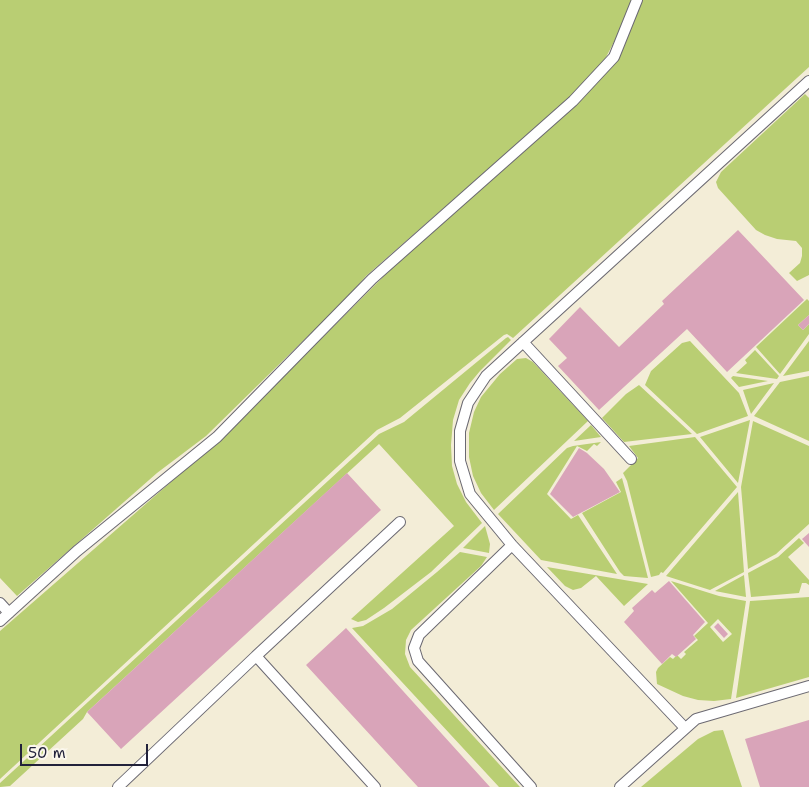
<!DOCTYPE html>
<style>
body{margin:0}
#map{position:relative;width:809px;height:787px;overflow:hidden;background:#f3edd7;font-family:"Shantell Sans",sans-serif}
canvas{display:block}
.scale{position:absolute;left:20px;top:744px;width:128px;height:22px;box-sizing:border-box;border:2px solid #22223b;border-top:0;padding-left:6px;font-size:15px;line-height:18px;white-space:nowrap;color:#22223b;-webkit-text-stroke:4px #fbf7ec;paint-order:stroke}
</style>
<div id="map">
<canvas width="809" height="787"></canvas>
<div class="scale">50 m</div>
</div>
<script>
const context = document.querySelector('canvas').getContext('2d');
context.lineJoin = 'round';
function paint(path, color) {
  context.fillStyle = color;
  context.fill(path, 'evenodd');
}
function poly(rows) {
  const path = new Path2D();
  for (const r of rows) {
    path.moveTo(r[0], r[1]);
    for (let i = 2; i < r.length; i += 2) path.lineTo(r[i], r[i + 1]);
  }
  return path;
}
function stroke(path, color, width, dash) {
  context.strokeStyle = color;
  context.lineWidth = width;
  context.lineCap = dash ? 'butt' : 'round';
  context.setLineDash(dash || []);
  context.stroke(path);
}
const green = poly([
 [0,0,809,0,809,67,513,338,507,334,504,335,400,418,377,430,0,779,0,631,226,434,423,237,621,52,625,21,605,59,582,87,366,276,327,321,309,335,206,436,157,473,17,596,0,578],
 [805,94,809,98,809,275,797,281,789,273,800,263,802,256,802,248,796,241,777,239,765,235,756,230,718,188,716,182,721,172],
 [807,299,809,301,809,315,798,325,803,330,809,324,809,334,780,374,756,347],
 [508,337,511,340,480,371,470,383,459,400,453,420,451,445,452,466,457,484,466,502,482,523,431,572,384,608,366,620,358,622,351,619,454,526,379,444,87,712,83,719,10,786,0,787,0,783,379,434,404,422,506,338],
 [690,341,739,393,748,416,697,434,645,385,651,371,682,343],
 [809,341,809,371,783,376],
 [755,350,779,376,777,379,736,373,747,363,745,360],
 [526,358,533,362,588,421,494,510,481,493,473,476,469,457,469,433,474,412,481,397,500,374,517,359],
 [733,376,768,381,739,387,731,378],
 [809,376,809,441,754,416,780,382],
 [774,383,751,414,743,390],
 [639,385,692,434,624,442,602,418,626,394],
 [750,420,738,483,700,437],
 [753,421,809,446,809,524,776,554,748,569,741,487],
 [591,425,601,437,574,441],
 [695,437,737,487,663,573,661,572,659,575,651,577,627,481,623,473,638,458,629,446],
 [601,442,597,446,594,444,587,451,577,446,547,494,571,519,578,515,617,574,541,560,498,514,567,448,573,446],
 [622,478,627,496,648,578,624,576,620,572,582,513,621,492,616,482],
 [738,492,744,572,710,590,666,576],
 [485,526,490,544,489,553,463,548],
 [799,538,804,543,788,557,809,580,809,585,806,583,802,583,799,593,751,597,748,573,778,557],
 [460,552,487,557,481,566,411,630,406,640,405,654,410,667,520,787,499,787,352,628,363,626,392,609,437,572],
 [547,567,648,584,624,606,596,576,581,588,573,590,565,586],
 [744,575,746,597,715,591],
 [671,581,719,596,746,601,731,699,714,701,698,700,683,696,657,684,656,672,658,668,670,657,673,659,677,655,681,659,686,654,684,652,698,640,694,636,708,623],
 [718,619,732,634,723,642,710,627],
 [809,597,809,677,736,698,750,601],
 [723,730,742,787,641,787,698,739,714,731]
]);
const building = poly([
 [738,230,804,300,727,372,687,329,599,410,558,366,567,358,549,339,580,307,619,347,664,304,662,301],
 [809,315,809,324,803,330,798,325],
 [579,448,587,453,604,469,620,492,573,517,550,494],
 [347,473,381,510,121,749,87,712],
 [809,533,809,547,802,539],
 [669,581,705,622,693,635,696,639,676,657,672,654,662,664,624,622,634,611,632,608,652,590,655,593],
 [718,623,728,634,724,638,714,627],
 [346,628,490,787,418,787,306,665],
 [809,720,809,787,760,787,745,739]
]);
const service = poly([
 [523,342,631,459],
 [512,545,419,635,414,648,418,661,531,787],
 [0,603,9,613],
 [0,621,77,551,217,437,372,279,573,101,614,57,637,0],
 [256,656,400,522],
 [685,728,512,545,470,494,460,461,460,431,468,403,486,376,809,81],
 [118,787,256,656,375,787],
 [620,787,696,719,809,686]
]);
paint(green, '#b9ce73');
paint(building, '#d9a4b9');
stroke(service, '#6b6972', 12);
stroke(service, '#fff', 10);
</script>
